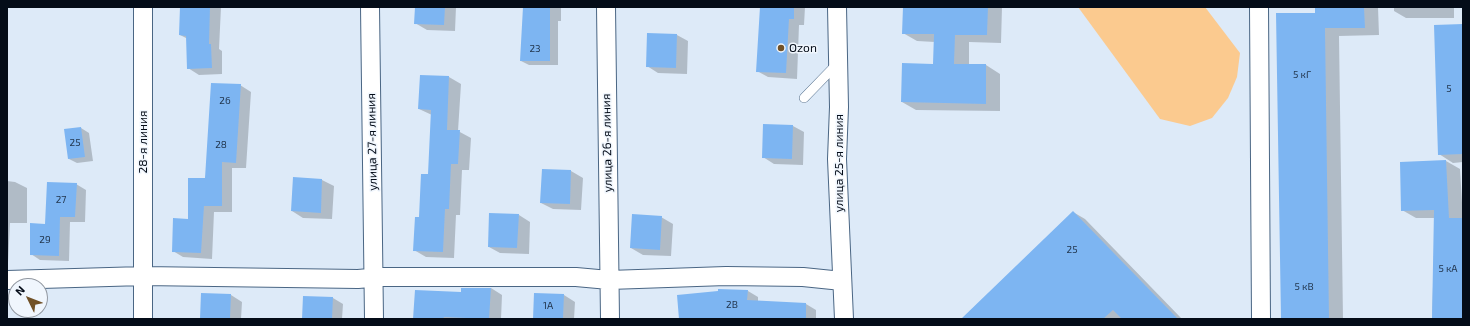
<!DOCTYPE html>
<meta charset="utf-8">
<style>
body{margin:0}
#map{position:relative;width:1470px;height:326px;overflow:hidden;background:#ddeaf8;font-family:"Exo 2",sans-serif}
canvas{display:block}
.frame{position:absolute;inset:0;border:8px solid #040c18;pointer-events:none}
.north{position:absolute;left:8px;top:278px;width:40px;height:40px;box-sizing:border-box;background:#f0f6fd;border:1px solid #9298a1;border-radius:50%;rotate:313deg;font-size:11px;font-weight:700;line-height:16px;text-align:center;color:#040c18}
.north::after{content:'';display:block;margin:auto;width:14px;height:18px;background:#715127;clip-path:polygon(50% 0,100% 100%,50% 72%,0 100%)}
</style>
<div id="map">
<canvas width="1470" height="326"></canvas>
<div class="frame"></div>
<div class="north">N</div>
</div>
<script>
const context = document.querySelector('canvas').getContext('2d');
context.lineJoin = 'round';
function paint(path, color) {
  context.fillStyle = color;
  context.fill(path, 'evenodd');
}
function poly(rows) {
  const path = new Path2D();
  for (const r of rows) {
    path.moveTo(r[0], r[1]);
    for (let i = 2; i < r.length; i += 2) path.lineTo(r[i], r[i + 1]);
  }
  return path;
}
function stroke(path, color, width, dash) {
  context.strokeStyle = color;
  context.lineWidth = width;
  context.lineCap = dash ? 'butt' : 'round';
  context.setLineDash(dash || []);
  context.stroke(path);
}
function label(font, color, halo, rows, align = 'center') {
  context.font = font + ' "Exo 2",sans-serif';
  context.lineWidth = 3;
  context.setLineDash([]);
  context.textBaseline = 'middle';
  context.strokeStyle = halo;
  context.fillStyle = color;
  for (const [text, x, y, turn = 0] of rows) {
    context.save();
    context.translate(x, y);
    context.rotate((+turn || 0) * Math.PI / 180);
    context.textAlign = isNaN(turn) ? turn : align;
    if (halo) context.strokeText(text, 0, 0);
    context.fillText(text, 0, 0);
    context.restore();
  }
}
const green = poly([
 [1078,7,1205,7,1240,53,1237,77,1228,98,1212,118,1190,126,1160,119]
]);
const shadow = poly([
 [181,7,221,7,219,49,222,51,222,74,199,75,188,68,188,39,180,35],
 [416,7,456,7,455,31,427,30,415,23],
 [524,7,561,7,561,21,558,21,558,65,529,65,521,61],
 [761,7,805,7,804,25,799,25,797,79,768,77,757,71],
 [904,7,1002,7,1001,43,969,42,969,65,986,65,1000,74,1000,111,916,110,902,102,934,65,935,42,917,41,903,33],
 [1316,7,1378,7,1379,35,1339,36,1343,319,1282,319],
 [1394,7,1454,7,1454,18,1406,18,1394,11],
 [1463,25,1463,162,1453,163,1439,154],
 [677,35,688,41,687,74,658,73,647,66],
 [421,76,449,77,461,84,458,131,471,138,469,170,462,170,460,215,456,215,454,258,426,257,414,250,429,175,432,115,419,109],
 [240,85,251,92,246,168,232,168,232,212,214,212,212,259,183,257,173,251,189,220],
 [793,126,804,132,803,165,774,164,763,157],
 [81,128,89,133,93,161,77,163,69,159],
 [1446,161,1460,169,1463,219,1463,319,1432,319,1435,218,1416,218,1402,210,1401,163],
 [543,170,571,171,583,178,581,210,553,209,541,203],
 [294,178,322,180,334,186,332,219,303,218,292,211],
 [7,181,15,182,27,188,27,223,10,223,8,263],
 [76,184,86,190,85,222,70,222,69,261,40,260,31,254,46,225],
 [1073,212,1085,219,1182,319,963,319],
 [519,215,530,222,529,254,500,253,489,247],
 [661,217,673,224,671,256,643,255,631,248],
 [491,288,502,295,501,319,414,319,462,293],
 [748,291,758,297,758,302,806,304,816,310,816,319,680,319],
 [231,295,242,302,241,319,201,319],
 [564,295,575,302,574,319,534,319],
 [333,298,343,304,342,319,303,319]
]);
const building = poly([
 [180,7,210,7,209,44,211,44,212,68,187,69,186,36,179,35],
 [415,7,445,7,444,25,414,24],
 [523,7,550,7,550,61,520,61],
 [760,7,794,7,794,19,789,19,786,73,756,72],
 [903,7,988,7,987,35,955,35,954,64,986,64,986,104,901,102,902,63,933,64,934,34,902,34],
 [1315,7,1364,7,1365,28,1325,28,1329,319,1281,319,1276,13,1315,13],
 [1463,24,1463,154,1438,155,1434,25],
 [647,33,677,34,676,68,646,67],
 [420,75,449,76,447,130,460,130,458,164,451,164,449,209,445,209,443,252,413,251,415,217,419,217,421,174,428,174,431,110,418,109],
 [211,83,241,84,236,163,222,162,222,206,204,206,201,253,172,252,173,218,188,219,188,178,205,178],
 [763,124,793,125,792,159,762,158],
 [81,127,85,157,68,159,64,129],
 [1446,160,1449,218,1463,218,1463,319,1432,319,1434,210,1401,211,1400,162],
 [542,169,571,170,570,204,540,203],
 [293,177,322,179,321,213,291,211],
 [47,182,77,183,75,217,60,217,59,256,30,255,30,223,45,224],
 [1073,211,1178,319,1122,319,1113,310,1103,319,961,319],
 [489,213,519,214,517,248,488,247],
 [632,214,662,216,660,250,630,248],
 [461,288,491,288,489,319,444,317,443,319,413,319,415,290,461,292],
 [718,289,748,290,747,300,806,303,806,319,679,319,677,295,718,291],
 [201,293,231,294,230,319,200,319],
 [534,293,564,294,563,319,533,319],
 [303,296,333,297,332,319,302,319]
]);
const lane = poly([
 [804,98,837,64]
]);
const street = poly([
 [143,7,143,319],
 [370,7,374,319],
 [606,7,610,319],
 [837,7,839,107,837,159,844,319],
 [1259,7,1261,319],
 [7,280,143,276,358,279,381,277,576,277,609,280,726,276,803,277,842,281]
]);
const markers = [
 [781,48,4,"#715127"]
];
const numberNames = [
 ["23",535,49],
 ["5 кГ",1302,75],
 ["5",1449,89],
 ["26",225,101],
 ["25",75,143],
 ["28",221,145],
 ["27",61,200],
 ["29",45,240],
 ["25",1072,250],
 ["5 кА",1448,269],
 ["5 кВ",1304,287],
 ["2В",732,305],
 ["1А",548,306]
];
const poiNames = [
 ["Ozon",789,48]
];
const streetNames = [
 ["28-я линия",143,142,-90],
 ["улица 27-я линия",372,142,-91],
 ["улица 26-я линия",607,143,-91],
 ["улица 25-я линия",839,163,-90]
];
paint(green, '#fbca8f');
paint(shadow, '#0003');
paint(building, '#7db5f2');
stroke(lane, '#4a6684', 10);
stroke(street, '#4a6684', 20);
stroke(lane, '#fff', 9);
stroke(street, '#fff', 18);
for (const [x, y, r, color] of markers) {
  const dot = new Path2D();
  dot.arc(x, y, r, 0, 2 * Math.PI);
  context.fillStyle = color;
  context.fill(dot);
  stroke(dot, '#f0f6fd', 1.5);
}
label('10px', '#22364e', null, numberNames);
label('12px', '#040c18', '#f0f6fd', poiNames, 'left');
label('12px', '#040c18', '#f0f6fd', streetNames);
</script>
